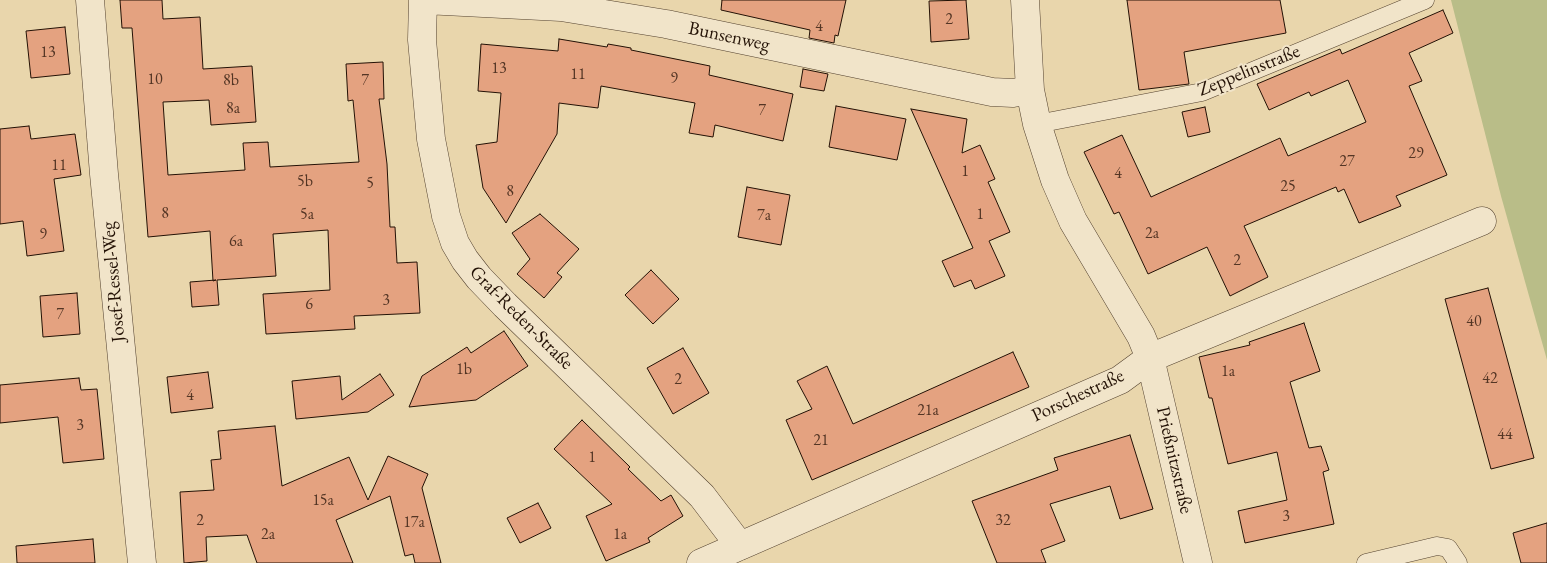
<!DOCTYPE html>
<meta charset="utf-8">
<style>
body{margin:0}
canvas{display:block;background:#e9d6ac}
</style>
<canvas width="1547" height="563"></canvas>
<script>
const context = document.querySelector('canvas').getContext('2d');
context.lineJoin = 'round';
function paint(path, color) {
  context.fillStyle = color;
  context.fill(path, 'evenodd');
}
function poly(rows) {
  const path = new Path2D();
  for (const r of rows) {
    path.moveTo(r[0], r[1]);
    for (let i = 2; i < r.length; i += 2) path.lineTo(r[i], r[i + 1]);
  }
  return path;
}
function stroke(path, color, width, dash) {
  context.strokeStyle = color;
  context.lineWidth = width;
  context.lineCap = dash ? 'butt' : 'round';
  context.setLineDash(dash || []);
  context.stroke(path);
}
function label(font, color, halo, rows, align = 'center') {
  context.font = font + ' "EB Garamond",serif';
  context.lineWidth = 4;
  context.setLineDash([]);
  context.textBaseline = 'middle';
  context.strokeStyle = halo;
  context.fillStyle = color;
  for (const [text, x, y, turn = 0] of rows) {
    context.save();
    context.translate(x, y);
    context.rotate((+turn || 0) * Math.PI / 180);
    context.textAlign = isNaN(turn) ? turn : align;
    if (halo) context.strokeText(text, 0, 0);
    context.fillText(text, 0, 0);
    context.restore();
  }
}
const green = poly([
 [1451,0,1547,0,1547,360,1501,196]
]);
const building = poly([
 [120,0,162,0,163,19,200,17,203,69,252,66,256,122,211,125,209,100,163,102,168,175,245,170,243,143,268,142,270,167,359,162,353,100,348,101,346,64,383,62,384,99,379,99,387,164,390,227,395,227,397,263,417,262,420,313,354,316,355,329,266,334,263,294,330,290,328,230,273,234,276,276,217,280,219,305,192,307,190,282,216,280,213,281,210,231,148,237,132,28,122,28,120,0],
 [722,0,846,0,838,36,835,35,834,43,809,38,810,30,721,10,722,0],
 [966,0,969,39,931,42,929,1,966,0],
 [1127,0,1280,0,1286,33,1184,52,1189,84,1139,90,1127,0],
 [1443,10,1453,33,1409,53,1422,81,1409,86,1447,175,1396,196,1401,206,1359,223,1344,189,1338,192,1336,187,1244,226,1268,277,1230,296,1207,247,1148,274,1119,212,1114,214,1084,152,1122,135,1151,197,1280,138,1288,156,1366,122,1348,80,1311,96,1309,92,1269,110,1257,84,1340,49,1342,54,1443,10],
 [65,27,70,74,31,78,26,31,65,27],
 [559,39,607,47,608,44,631,48,631,50,710,66,709,75,793,94,783,141,715,125,713,137,689,133,695,103,601,86,598,108,559,103,557,134,506,223,483,188,476,145,497,142,501,93,478,91,481,44,558,51,559,39],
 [803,69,828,74,824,91,800,87,803,69],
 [836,106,906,119,897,160,829,147,836,106],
 [1205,107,1210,132,1188,137,1182,112,1205,107],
 [911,109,967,119,962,153,980,145,995,179,988,182,1010,232,989,241,1005,276,975,289,971,280,954,287,942,261,973,248,911,109],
 [29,126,31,139,75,134,81,175,54,179,64,251,27,256,23,221,0,224,0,129,29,126],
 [747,187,790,195,781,245,738,237,747,187],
 [540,214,579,249,557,273,562,277,544,298,517,274,530,259,512,233,540,214],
 [651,270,679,299,653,324,625,295,651,270],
 [1488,288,1534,458,1491,469,1445,299,1488,288],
 [77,293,80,334,43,337,40,296,77,293],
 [1304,323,1320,371,1290,382,1309,448,1321,446,1329,470,1323,472,1334,524,1245,543,1238,511,1287,500,1277,452,1228,464,1212,398,1209,398,1199,357,1250,345,1249,342,1304,323],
 [504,331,528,366,476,400,409,407,422,376,467,347,471,353,504,331],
 [683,348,709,393,673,414,647,368,683,348],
 [1013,352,1029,387,812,480,786,420,812,409,797,381,827,366,853,424,1013,352],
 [208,372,213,408,171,413,167,377,208,372],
 [380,374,394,395,368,412,296,419,292,381,340,376,342,400,380,374],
 [79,378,81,390,97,389,104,459,63,463,58,417,0,423,0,385,79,378],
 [582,420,630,467,628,469,661,501,671,495,683,516,648,538,650,542,606,561,586,516,612,504,554,449,582,420],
 [275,426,282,486,349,457,368,500,388,456,428,474,422,488,441,563,415,563,413,554,405,556,390,496,336,520,353,563,257,563,247,535,206,537,207,561,184,563,180,492,214,490,211,460,221,459,218,431,275,426],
 [1130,435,1153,509,1120,519,1110,486,1050,504,1065,541,1041,550,1046,563,997,563,972,501,1058,470,1054,458,1130,435],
 [538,503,551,528,520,543,507,518,538,503],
 [1547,523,1547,563,1521,563,1513,533,1547,523],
 [93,539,95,563,17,563,16,546,93,539]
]);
const lane = poly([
 [1037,124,1202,92,1425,0],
 [1366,563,1437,546,1448,548,1458,563]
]);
const street = poly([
 [90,0,104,174,142,563],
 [423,0,422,40,431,139,446,216,455,243,465,260,479,278,505,305,702,496,740,546],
 [425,0,561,7,666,24,992,92,1013,93,1030,90],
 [1025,0,1030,90,1037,124,1055,180,1073,221,1141,336,1150,358,1198,563],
 [701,563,1120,380,1150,358,1482,221]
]);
const numberNames = [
 ["2",949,20],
 ["4",819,27],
 ["13",48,53],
 ["13",499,69],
 ["11",578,75],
 ["9",674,79],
 ["10",155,80],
 ["8b",231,81],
 ["7",365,81],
 ["8a",233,109],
 ["7",762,111],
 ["29",1416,154],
 ["27",1347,162],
 ["11",59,166],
 ["1",965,172],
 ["4",1118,174],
 ["5b",305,182],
 ["5",370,184],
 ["25",1288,187],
 ["8",510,192],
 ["8",165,214],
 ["5a",307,215],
 ["1",980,215],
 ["7a",764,216],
 ["2a",1152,234],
 ["9",43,235],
 ["6a",236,242],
 ["2",1237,261],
 ["3",386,301],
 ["6",309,305],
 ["7",60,315],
 ["40",1474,322],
 ["1b",464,370],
 ["1a",1228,372],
 ["42",1490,379],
 ["2",678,380],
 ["4",190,396],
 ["21a",928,411],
 ["3",80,426],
 ["44",1505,435],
 ["21",821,441],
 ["1",592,458],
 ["15a",323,501],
 ["3",1286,517],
 ["2",200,521],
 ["32",1003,521],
 ["17a",414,523],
 ["2a",268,535],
 ["1a",620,535]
];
const streetNames = [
 ["Bunsenweg",729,37,12],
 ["Zeppelinstraße",1249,71,-22],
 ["Josef-Ressel-Weg",114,282,-95],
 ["Graf-Reden-Straße",521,318,45],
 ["Porschestraße",1078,396,-25],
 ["Prießnitzstraße",1174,460,77]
];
paint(green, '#b9bd88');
paint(building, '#e4a280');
stroke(building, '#231105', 1);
stroke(lane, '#54422f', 19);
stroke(street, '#54422f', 29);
stroke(lane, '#f1e4c9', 18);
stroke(street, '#f1e4c9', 28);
label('16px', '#533524', null, numberNames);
label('19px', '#231105', '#f1e4c9', streetNames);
</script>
